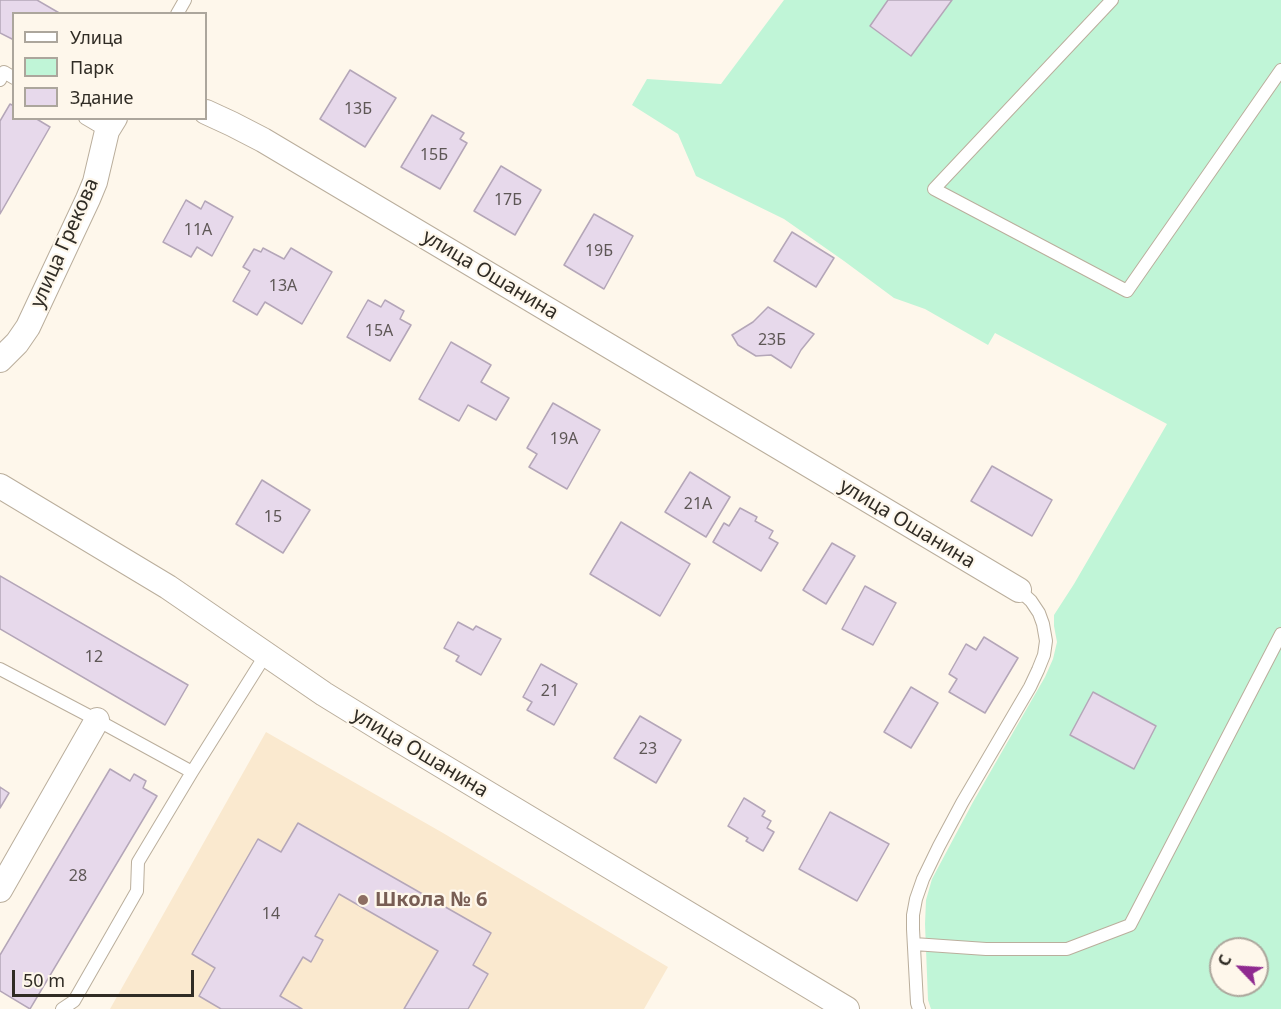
<!DOCTYPE html>
<meta charset="utf-8">
<style>
body{margin:0}
#map{position:relative;width:1281px;height:1009px;overflow:hidden;background:#fef7eb;font-family:"Noto Sans",sans-serif}
canvas{display:block}
.legend{position:absolute;left:12px;top:12px;width:195px;height:108px;box-sizing:border-box;background:#fef7eb;border:2px solid #aca69c;margin:0;padding:8px 10px;list-style:none;font-size:18px;color:#302c25}
.legend li{display:flex;align-items:center;gap:12px;height:30px}
.legend b{width:30px;border:2px solid #aca69c}
.north{position:absolute;left:1209px;top:937px;width:60px;height:60px;box-sizing:border-box;background:#fef7eb;border:2px solid #aca69c;border-radius:50%;rotate:295deg;font-size:16px;font-weight:700;line-height:24px;text-align:center;color:#302c25}
.north::after{content:'';display:block;margin:auto;width:21px;height:27px;background:#8f2a90;clip-path:polygon(50% 0,100% 100%,50% 72%,0 100%)}
.scale{position:absolute;left:12px;top:970px;width:182px;height:27px;box-sizing:border-box;border:3px solid #302c25;border-top:0;padding-left:8px;font-size:18px;line-height:21px;white-space:nowrap;color:#302c25;-webkit-text-stroke:4px #fef7eb;paint-order:stroke}
</style>
<div id="map">
<canvas width="1281" height="1009"></canvas>
<ul class="legend">
<li><b style="height:8px;background:#fff"></b>Улица</li>
<li><b style="height:16px;background:#c0f5d7"></b>Парк</li>
<li><b style="height:16px;background:#e7d9eb"></b>Здание</li>
</ul>
<div class="north">С</div>
<div class="scale">50 m</div>
</div>
<script>
const context = document.querySelector('canvas').getContext('2d');
context.lineJoin = 'round';
function paint(path, color) {
  context.fillStyle = color;
  context.fill(path, 'evenodd');
}
function poly(rows) {
  const path = new Path2D();
  for (const r of rows) {
    path.moveTo(r[0], r[1]);
    for (let i = 2; i < r.length; i += 2) path.lineTo(r[i], r[i + 1]);
  }
  return path;
}
function stroke(path, color, width, dash) {
  context.strokeStyle = color;
  context.lineWidth = width;
  context.lineCap = dash ? 'butt' : 'round';
  context.setLineDash(dash || []);
  context.stroke(path);
}
function label(font, color, halo, rows, align = 'center') {
  context.font = font + ' "Noto Sans",sans-serif';
  context.lineWidth = 4.5;
  context.setLineDash([]);
  context.textBaseline = 'middle';
  context.strokeStyle = halo;
  context.fillStyle = color;
  for (const [text, x, y, turn = 0] of rows) {
    context.save();
    context.translate(x, y);
    context.rotate((+turn || 0) * Math.PI / 180);
    context.textAlign = isNaN(turn) ? turn : align;
    if (halo) context.strokeText(text, 0, 0);
    context.fillText(text, 0, 0);
    context.restore();
  }
}
const built = poly([
 [266,732,443,833,668,967,644,1009,110,1009]
]);
const green = poly([
 [784,0,1281,0,1281,1009,931,1009,928,1000,925,924,926,900,932,879,973,802,1045,677,1053,659,1057,642,1054,626,1054,615,1074,584,1167,424,995,333,988,345,925,309,894,298,844,261,784,219,696,176,678,134,632,105,647,79,721,84],
 [1221,949,1257,949,1257,985,1221,985]
]);
const building = poly([
 [0,0,37,0,61,14,14,14,14,40,0,33,0,0],
 [888,0,952,0,911,56,870,26,888,0],
 [350,70,396,98,365,147,320,119,350,70],
 [10,104,14,106,14,118,35,118,50,127,0,214,0,121,10,104],
 [432,115,464,133,460,139,467,143,440,189,401,167,432,115],
 [501,166,541,190,515,235,474,211,501,166],
 [186,200,201,209,205,201,233,217,212,256,197,247,191,257,163,242,186,200],
 [594,214,633,236,604,289,564,265,594,214],
 [792,232,834,258,816,287,774,261,792,232],
 [263,248,284,259,291,248,332,272,302,324,265,302,257,315,233,301,250,271,243,267,254,249,261,252,263,248],
 [368,300,381,307,385,300,404,311,400,319,411,325,390,361,347,337,368,300],
 [768,307,814,334,801,350,791,368,771,355,756,356,738,345,732,335,753,322,768,307],
 [451,342,491,365,481,382,509,398,496,420,468,405,459,421,419,399,451,342],
 [553,403,600,430,567,489,529,467,537,454,527,448,553,403],
 [992,466,1052,500,1032,536,971,501,992,466],
 [690,472,730,497,706,537,665,512,690,472],
 [262,480,310,510,283,553,236,524,262,480],
 [740,508,757,517,755,521,773,531,769,538,778,543,761,571,713,542,724,523,729,526,740,508],
 [621,522,690,564,660,616,590,574,621,522],
 [832,543,855,556,826,604,803,590,832,543],
 [0,576,188,685,165,725,0,629,0,576],
 [865,586,896,603,873,645,842,629,865,586],
 [458,622,473,630,476,626,501,639,481,675,456,661,459,656,444,648,458,622],
 [984,637,1018,658,985,713,949,692,957,679,949,674,966,644,976,650,984,637],
 [541,664,577,684,554,725,527,710,532,702,523,697,541,664],
 [911,687,938,703,911,748,884,732,911,687],
 [1093,692,1156,726,1134,769,1070,735,1093,692],
 [640,716,681,740,656,783,614,758,640,716],
 [110,769,130,781,134,774,146,781,143,788,157,796,30,1009,0,991,0,955,110,769],
 [0,787,9,793,0,808,0,787],
 [744,798,765,811,762,816,771,821,767,828,774,832,763,851,746,841,748,838,728,826,744,798],
 [830,812,889,844,857,901,799,869,830,812],
 [298,823,491,933,473,965,488,974,468,1009,404,1009,438,951,339,894,315,936,323,940,311,962,303,957,280,996,302,1009,221,1009,199,996,215,968,192,954,258,839,281,852,298,823]
]);
const service = poly([
 [1112,0,934,189,1127,291,1281,70],
 [177,14,185,0],
 [0,80,4,72,14,78],
 [85,118,107,131],
 [0,669,97,720,192,772],
 [914,944,986,949,1067,949,1130,925,1281,634],
 [62,1009,74,1001,137,891,138,862,192,772,266,654],
 [919,1009,917,1003,913,929,913,915,916,899,923,879,939,846,962,803,1030,687,1038,670,1044,655,1046,641,1043,624,1039,613,1031,601,1019,590]
]);
const minor = poly([
 [206,112,232,124,263,140,1019,590],
 [0,360,17,343,28,327,88,199,95,182,107,131,115,118],
 [0,486,168,587,324,694,389,734,847,1009],
 [0,890,97,720]
]);
const markers = [
 [363,900,6,"#8d6e63"]
];
const numberNames = [
 ["13Б",358,109],
 ["15Б",434,155],
 ["17Б",508,200],
 ["11А",198,230],
 ["19Б",599,251],
 ["13А",283,286],
 ["15А",379,331],
 ["23Б",772,340],
 ["19А",564,439],
 ["21А",698,504],
 ["15",273,517],
 ["12",94,657],
 ["21",550,691],
 ["23",648,749],
 ["28",78,876],
 ["14",271,914]
];
const streetNames = [
 ["улица Грекова",65,243,-66],
 ["улица Ошанина",490,275,31],
 ["улица Ошанина",907,524,31],
 ["улица Ошанина",420,753,31]
];
const educationNames = [
 ["Школа № 6",375,900]
];
paint(built, '#fae9cf');
paint(green, '#c0f5d7');
paint(building, '#e7d9eb');
stroke(building, '#b4a6b8', 1.5);
stroke(service, '#baae9c', 14);
stroke(minor, '#baae9c', 26);
stroke(service, '#fff', 12);
stroke(minor, '#fff', 24);
for (const [x, y, r, color] of markers) {
  const dot = new Path2D();
  dot.arc(x, y, r, 0, 2 * Math.PI);
  context.fillStyle = color;
  context.fill(dot);
  stroke(dot, '#fef7eb', 2);
}
label('16px', '#5e5756', null, numberNames);
label('20px', '#302c25', '#fef7eb', streetNames);
label('bold 20px', '#785e54', '#fef7eb', educationNames, 'left');
</script>
